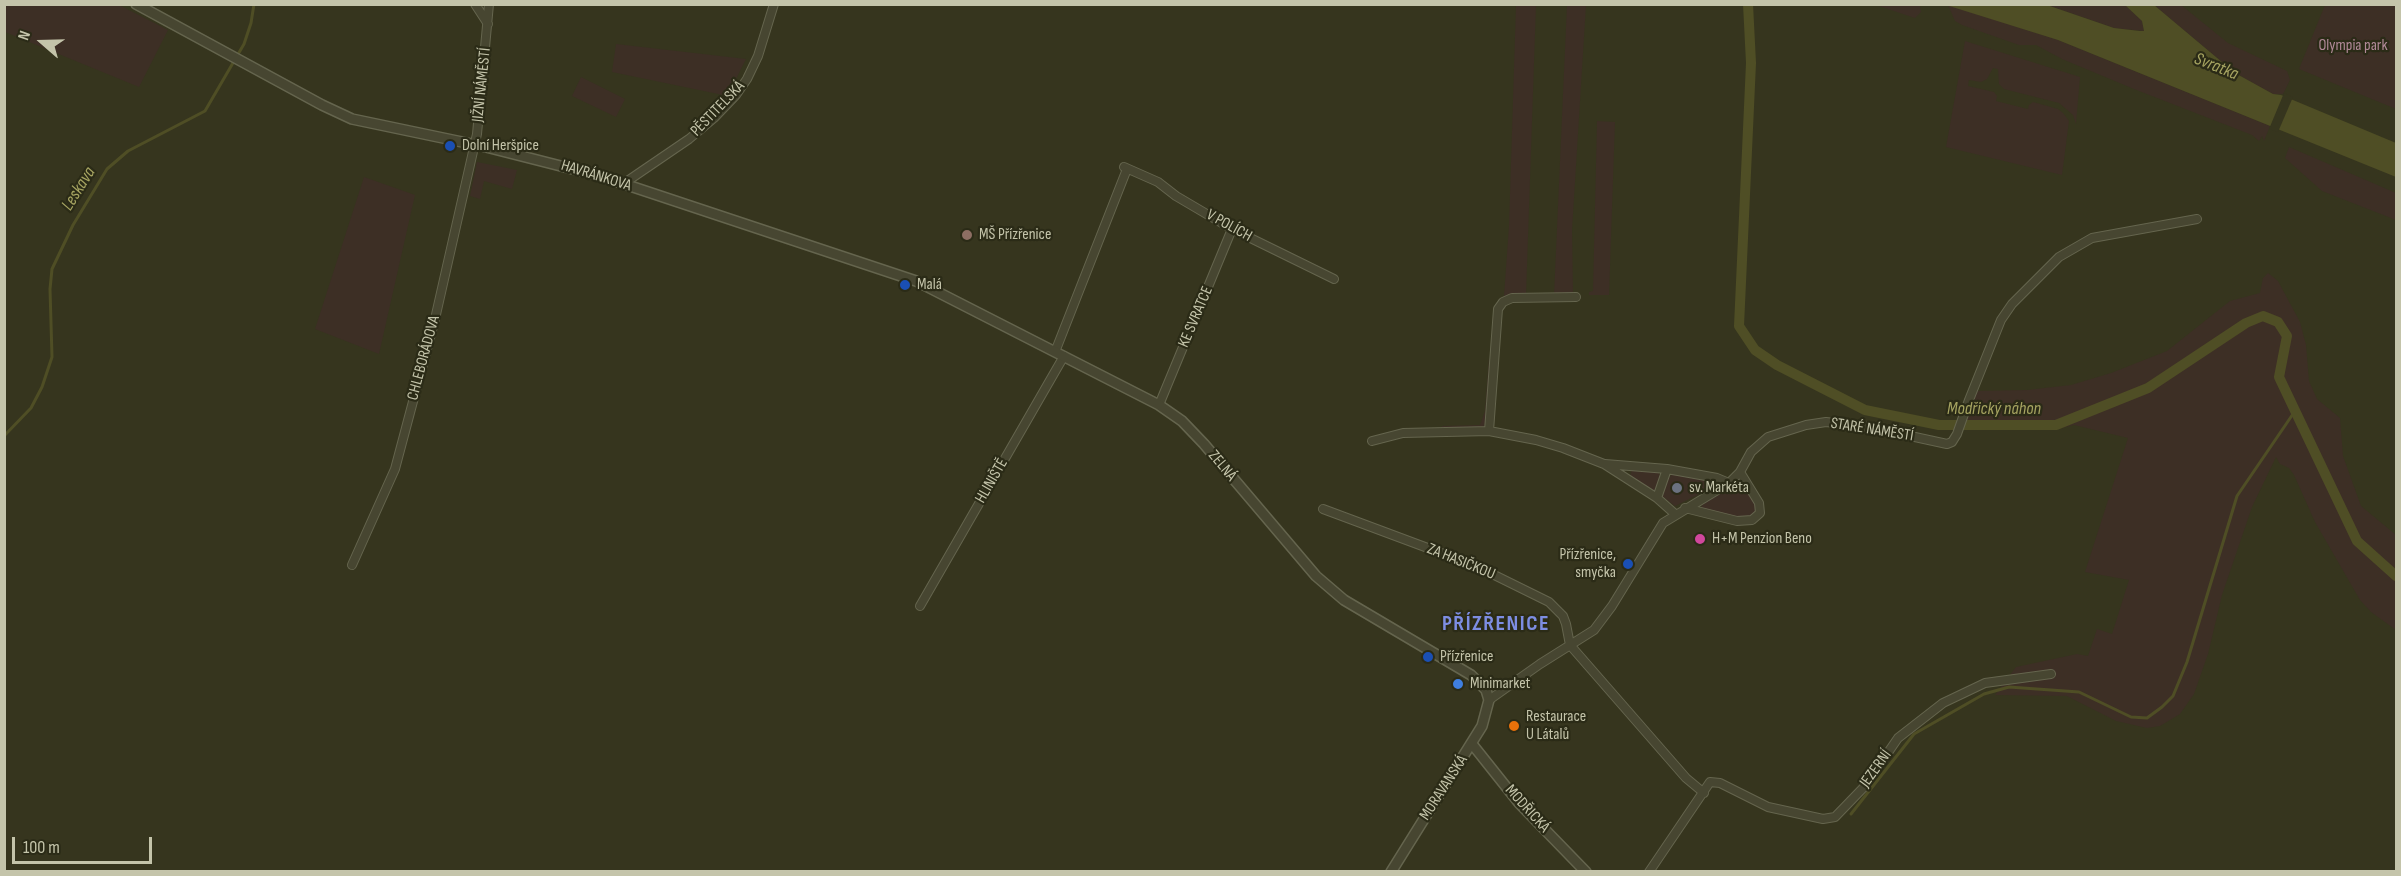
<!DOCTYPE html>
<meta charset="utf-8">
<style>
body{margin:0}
#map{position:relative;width:2401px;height:876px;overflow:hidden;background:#36351e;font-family:"Sofia Sans Condensed",sans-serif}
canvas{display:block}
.frame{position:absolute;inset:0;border:6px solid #c4c4aa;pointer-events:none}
.north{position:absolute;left:12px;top:12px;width:60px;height:60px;-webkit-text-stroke:4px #2b2b17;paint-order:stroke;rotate:290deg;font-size:16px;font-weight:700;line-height:24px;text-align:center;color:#c4c4aa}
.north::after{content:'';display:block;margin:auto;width:21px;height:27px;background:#c4c4aa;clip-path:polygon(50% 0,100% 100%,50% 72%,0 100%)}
.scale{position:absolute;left:12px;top:837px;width:140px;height:27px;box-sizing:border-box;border:3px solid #c4c4aa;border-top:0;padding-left:8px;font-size:18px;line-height:21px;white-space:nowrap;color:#c4c4aa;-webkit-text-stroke:4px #2b2b17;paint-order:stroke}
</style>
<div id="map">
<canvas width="2401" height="876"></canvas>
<div class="frame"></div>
<div class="north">N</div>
<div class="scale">100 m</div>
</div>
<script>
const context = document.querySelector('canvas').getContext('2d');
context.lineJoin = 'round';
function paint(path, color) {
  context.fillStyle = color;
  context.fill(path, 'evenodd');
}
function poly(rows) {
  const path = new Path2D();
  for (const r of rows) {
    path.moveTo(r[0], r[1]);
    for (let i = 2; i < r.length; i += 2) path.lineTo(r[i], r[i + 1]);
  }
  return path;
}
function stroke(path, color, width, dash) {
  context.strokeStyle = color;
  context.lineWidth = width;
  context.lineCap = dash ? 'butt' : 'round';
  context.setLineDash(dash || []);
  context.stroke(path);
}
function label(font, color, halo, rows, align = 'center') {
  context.font = font + ' "Sofia Sans Condensed",sans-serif';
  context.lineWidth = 4.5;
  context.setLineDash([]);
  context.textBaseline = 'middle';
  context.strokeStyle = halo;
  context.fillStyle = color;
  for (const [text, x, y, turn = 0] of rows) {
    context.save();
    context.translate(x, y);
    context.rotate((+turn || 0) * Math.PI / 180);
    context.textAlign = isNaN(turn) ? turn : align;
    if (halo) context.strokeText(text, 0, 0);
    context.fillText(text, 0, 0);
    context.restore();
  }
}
const green = poly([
 [4,5,119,5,168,30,139,87,5,32],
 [1516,5,1536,5,1526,295,1504,296,1509,226],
 [1567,5,1586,5,1572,230,1573,292,1575,293,1575,295,1554,295],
 [1876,5,1920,5,1921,12,1915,18],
 [1948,5,2058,40,2270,126,2264,141,2262,136,2259,141,2252,135,2134,89,2062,59,2036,45,2019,45,1962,25,1955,21],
 [2047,5,2125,5,2142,21,2144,31,2114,28],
 [2154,5,2181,5,2228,43,2287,71,2290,80,2283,94,2273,94,2235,73],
 [2325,5,2396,5,2396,109,2299,69],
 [1965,41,2080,77,2076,124,2073,115,2059,103,2004,89,1999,84,1998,69,1993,68,1987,79,1981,82,1969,80,1968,86,1994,92,1997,96,1996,101,2028,109,2029,105,2033,102,2058,109,2063,113,2069,121,2062,175,1946,147],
 [616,44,746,59,736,79,723,95,612,72],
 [581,77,625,99,616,117,572,96],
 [1597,121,1615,122,1609,295,1589,295,1589,292,1593,291],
 [2289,147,2396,193,2396,220,2322,191,2285,158],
 [477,162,517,170,512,189,484,181,480,199,470,196],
 [364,177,415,195,379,354,315,329],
 [2268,273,2278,281,2300,322,2306,345,2309,381,2317,399,2340,418,2343,456,2361,506,2396,535,2396,630,2371,612,2360,600,2315,522,2294,475,2289,468,2280,464,2276,457,2252,507,2222,595,2208,654,2194,694,2180,714,2160,726,2147,728,2116,721,2067,696,1995,695,2016,667,2077,654,2088,656,2097,629,2112,634,2129,580,2085,572,2128,438,2074,425,2054,430,1963,430,1975,391,2027,390,2071,385,2111,373,2167,351,2230,301,2260,293,2263,278],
 [1489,359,1493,359,1488,412,1484,427,1442,428,1442,426,1480,425,1485,411],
 [1632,469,1658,471,1661,479,1658,489,1651,491,1630,476],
 [1674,473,1717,481,1718,485,1675,506,1662,496,1666,480],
 [1739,481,1743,484,1756,504,1756,513,1752,517,1735,518,1701,509,1702,505]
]);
const water = poly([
 [1946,5,2047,5,2114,28,2140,31,2144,31,2142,21,2125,5,2154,5,2235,73,2273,94,2281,95,2396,143,2396,177,2058,40]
]);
const pier = poly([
 [2284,93,2293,97,2278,132,2269,129]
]);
const stream = poly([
 [4,436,31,408,42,387,52,357,50,289,52,269,73,225,107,169,128,151,205,111,244,44,251,23,254,4],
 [1851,814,1914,734,1984,694,2009,687,2079,692,2131,717,2147,718,2162,707,2173,696,2187,662,2237,496,2295,411]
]);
const canal = poly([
 [1748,4,1751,63,1739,326,1755,350,1777,365,1865,410,1939,425,2056,425,2148,388,2246,323,2263,316,2278,322,2287,336,2279,377,2357,541,2396,576]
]);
const minor = poly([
 [475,4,488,24],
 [1124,167,1158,182,1176,196,1232,229,1334,279],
 [623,184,689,139,714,118,736,95,747,79,758,56,774,4],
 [1055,352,1127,169],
 [1159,405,1232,229],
 [1489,431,1498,309,1503,302,1512,298,1576,297],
 [1372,441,1403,433,1489,431,1536,440,1563,448,1604,464,1657,498,1675,514],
 [1605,464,1667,469,1717,478,1729,483],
 [1657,498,1667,469],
 [1685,508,1737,521,1752,520,1760,513,1759,503,1740,472],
 [1323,509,1476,566,1549,602,1563,616,1566,624,1570,645,1686,778,1704,793],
 [352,565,395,469,435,319,477,134,489,4],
 [920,606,1064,356],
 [1489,700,1540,664,1594,630,1612,606,1663,523,1729,483,1740,472,1751,452,1768,437,1806,425,1826,422,1869,427,1947,444,1952,442,1957,434,1969,400,2001,320,2012,304,2059,257,2092,238,2197,219],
 [1649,872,1710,782,1720,783,1768,807,1823,819,1835,817,1865,786,1898,738,1943,703,1985,683,2051,674]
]);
const tertiary = poly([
 [136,4,322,105,352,119,486,147,600,176,916,281,1159,405,1182,421,1204,444,1316,576,1344,600,1471,675,1486,690,1489,700,1482,726,1391,872],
 [1472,744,1519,803,1586,872]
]);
const markers = [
 [450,146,6,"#1a4fb4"],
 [967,235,6,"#8d6e63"],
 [905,285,6,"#1a4fb4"],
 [1677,488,6,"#6b7280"],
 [1700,539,6,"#d1479c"],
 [1628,564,6,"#1a4fb4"],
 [1428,657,6,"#1a4fb4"],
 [1458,684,6,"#3f7fe0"],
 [1514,726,6,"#e8710a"]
];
const parkNames = [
 ["Olympia park",2353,46]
];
const streetNames = [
 ["JIŽNÍ NÁMĚSTÍ",482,85,-84],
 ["PĚSTITELSKÁ",718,109,-46],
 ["HAVRÁNKOVA",596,176,17],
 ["V POLÍCH",1229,226,29],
 ["KE SVRATCE",1196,317,-67],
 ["CHLEBORÁDOVA",424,358,-75],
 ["STARÉ NÁMĚSTÍ",1872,430,9],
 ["ZELNÁ",1222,466,50],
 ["HLINIŠTĚ",992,481,-60],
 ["ZA HASIČKOU",1461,562,22],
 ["JEZERNÍ",1876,769,-54],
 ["MORAVANSKÁ",1444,788,-57],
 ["MODŘICKÁ",1527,809,48]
];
const poiNames = [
 ["Dolní Heršpice",462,146],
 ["MŠ Přízřenice",979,235],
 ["Malá",917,285],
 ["sv. Markéta",1689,488],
 ["H+M Penzion Beno",1712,539],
 ["Přízřenice,",1616,555,"right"],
 ["smyčka",1616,573,"right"],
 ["Přízřenice",1440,657],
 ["Minimarket",1470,684],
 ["Restaurace",1526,717],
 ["U Látalů",1526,735]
];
const waterNames = [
 ["Svratka",2216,67,22],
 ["Leskava",79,189,-58],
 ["Modřický náhon",1994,409]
];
const districtNames = [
 ["PŘÍZŘENICE",1496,624]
];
paint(green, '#3d2f25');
paint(water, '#4f4e25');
paint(pier, '#36351e');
stroke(stream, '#4f4e25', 3);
stroke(canal, '#4f4e25', 10);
stroke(minor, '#65654e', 10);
stroke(tertiary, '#65654e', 12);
stroke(minor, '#474631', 8);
stroke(tertiary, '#474631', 9);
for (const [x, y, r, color] of markers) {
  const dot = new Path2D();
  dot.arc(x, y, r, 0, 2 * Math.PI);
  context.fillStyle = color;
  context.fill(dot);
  stroke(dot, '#2b2b17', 2);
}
label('16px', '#b08997', '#2b2b17', parkNames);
label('16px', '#c4c4aa', '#2b2b17', streetNames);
label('16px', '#c4c4aa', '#2b2b17', poiNames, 'left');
label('italic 18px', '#a6a461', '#2b2b17', waterNames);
context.letterSpacing = '1.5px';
label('bold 22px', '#7d8de2', '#2b2b17', districtNames);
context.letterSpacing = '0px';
</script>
